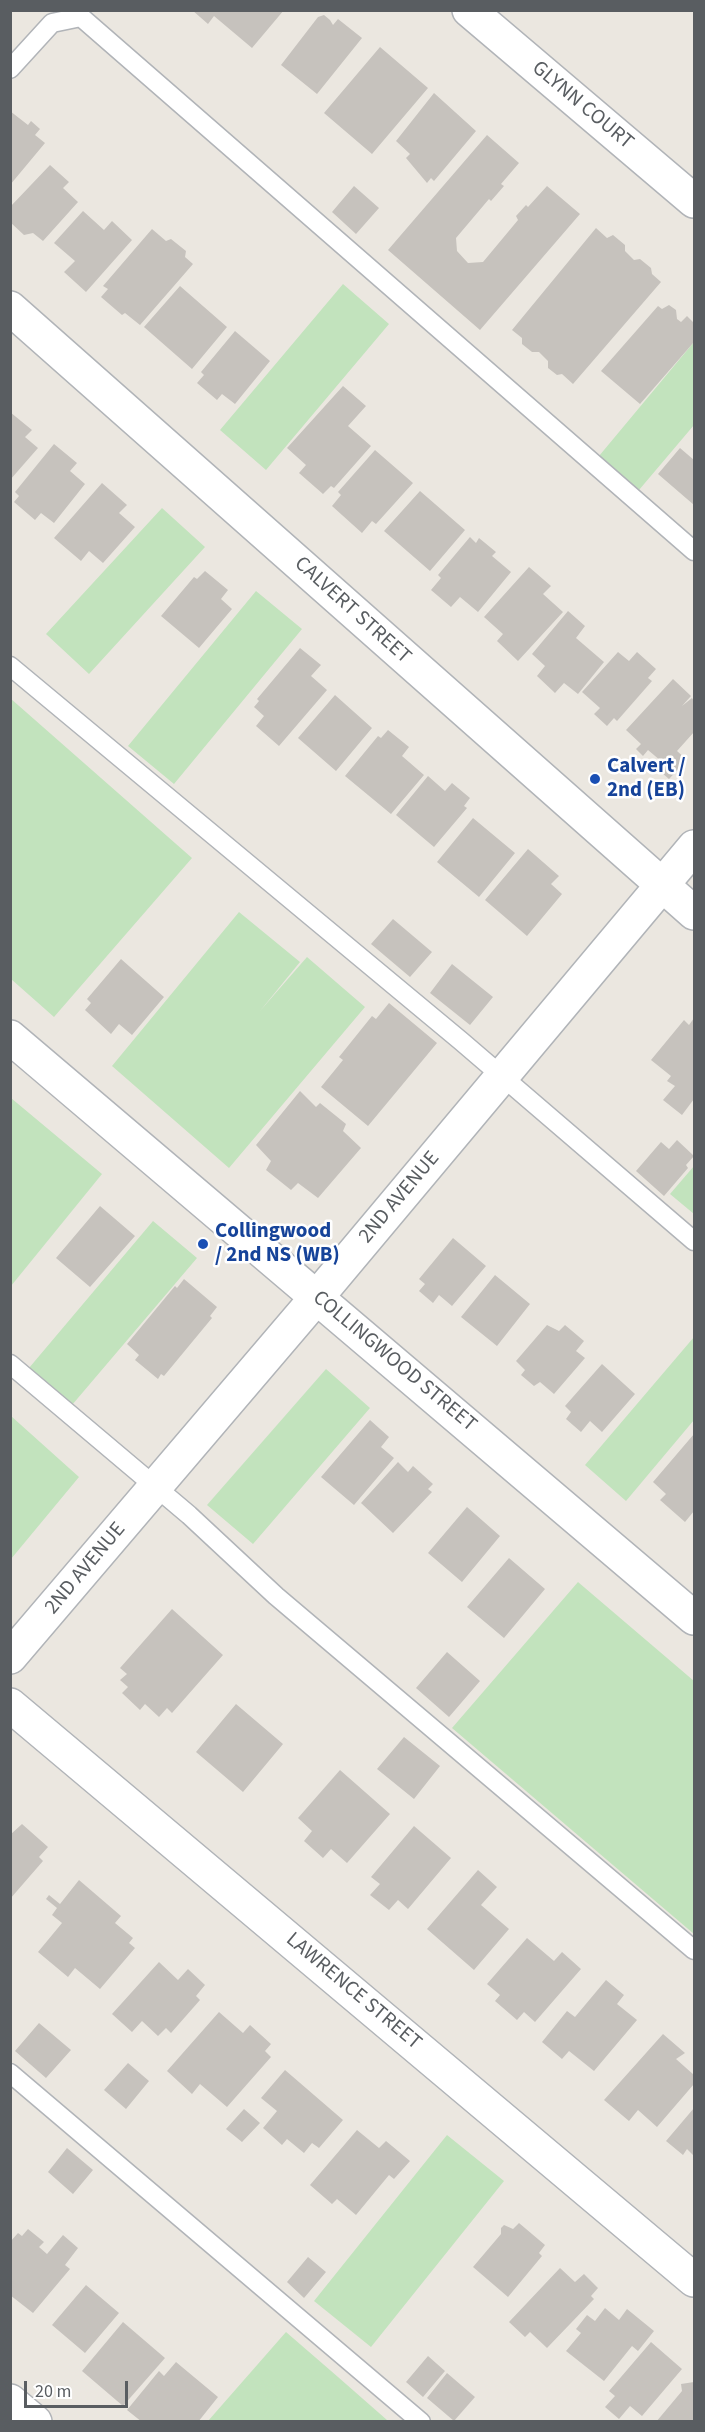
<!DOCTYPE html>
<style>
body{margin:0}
#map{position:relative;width:705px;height:2432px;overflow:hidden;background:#ebe7e0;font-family:"Source Sans 3",sans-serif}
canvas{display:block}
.frame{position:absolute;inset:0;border:12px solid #595d61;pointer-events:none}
.scale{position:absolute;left:24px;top:2381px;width:104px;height:27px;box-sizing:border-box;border:3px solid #595d61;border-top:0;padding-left:8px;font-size:18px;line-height:21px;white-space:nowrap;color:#595d61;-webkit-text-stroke:4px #fff;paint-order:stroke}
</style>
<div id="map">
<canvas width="705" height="2432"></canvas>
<div class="frame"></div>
<div class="scale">20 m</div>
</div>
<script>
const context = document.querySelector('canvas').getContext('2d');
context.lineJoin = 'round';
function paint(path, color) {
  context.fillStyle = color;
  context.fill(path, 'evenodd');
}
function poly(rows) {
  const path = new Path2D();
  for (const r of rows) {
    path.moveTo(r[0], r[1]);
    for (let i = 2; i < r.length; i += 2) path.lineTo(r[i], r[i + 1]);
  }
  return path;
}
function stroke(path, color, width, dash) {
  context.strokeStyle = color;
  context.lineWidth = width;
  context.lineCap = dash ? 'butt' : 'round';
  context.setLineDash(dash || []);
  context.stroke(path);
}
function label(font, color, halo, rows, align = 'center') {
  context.font = font + ' "Source Sans 3",sans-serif';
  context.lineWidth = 5;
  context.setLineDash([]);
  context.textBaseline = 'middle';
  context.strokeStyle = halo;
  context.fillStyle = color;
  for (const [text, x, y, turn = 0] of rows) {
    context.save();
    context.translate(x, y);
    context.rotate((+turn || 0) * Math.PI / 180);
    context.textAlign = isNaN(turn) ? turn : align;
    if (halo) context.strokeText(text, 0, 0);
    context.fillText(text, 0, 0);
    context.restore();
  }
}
const green = poly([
 [343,284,389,324,266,470,220,430],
 [694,342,694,425,639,490,599,456],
 [162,508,205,547,89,674,46,634],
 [256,591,302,629,174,784,128,746],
 [10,698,192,858,54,1017,11,979],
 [239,912,300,962,260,1011,307,957,365,1007,229,1168,112,1066],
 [11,1098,102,1174,11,1286],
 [694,1166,694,1214,670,1194],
 [153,1221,197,1258,72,1405,29,1368],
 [694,1337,694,1420,626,1501,585,1465],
 [326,1369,370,1408,253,1544,207,1505],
 [11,1416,79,1477,11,1559,10,1416],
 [578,1582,694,1681,694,1934,452,1728],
 [447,2135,504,2181,371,2347,314,2301],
 [286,2332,338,2377,387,2420,386,2422,208,2421]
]);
const building = poly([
 [192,10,284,10,252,48,214,16,208,24],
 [324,15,330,20,333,25,338,19,362,38,317,94,281,65,318,17],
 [380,47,428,88,372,154,324,113],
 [434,93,476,131,434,181,431,178,427,183,406,158,410,154,396,141],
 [10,111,28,125,31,121,40,129,35,135,45,143,10,185],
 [487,135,519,163,501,184,504,186,491,201,489,199,456,238,457,251,468,263,483,262,518,220,516,216,526,205,528,207,547,186,580,214,480,330,388,250],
 [50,165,69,182,63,188,78,202,43,241,33,233,24,235,10,222,10,207],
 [354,186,379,208,356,234,332,212],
 [83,211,104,230,112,221,132,240,86,292,64,272,75,261,54,243],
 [596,228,607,238,613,235,625,245,625,251,634,260,640,259,651,268,652,274,661,282,573,384,562,374,557,375,548,368,548,361,539,352,532,352,522,344,522,338,512,330],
 [152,229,166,241,171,239,186,251,185,257,193,264,140,325,125,313,122,315,101,297,108,289,103,286],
 [180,286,227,327,192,369,144,327],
 [669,305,676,310,677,319,681,322,687,316,694,323,694,342,640,404,601,371,658,306,662,309],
 [235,331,270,361,235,404,222,394,217,400,197,383,204,375,201,372],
 [343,386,366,406,348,426,371,446,334,488,331,486,323,494,299,473,306,465,287,448],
 [10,412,32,430,25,437,38,448,10,480],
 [54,444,77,463,70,471,85,484,54,523,41,513,35,520,14,502,19,496,15,492],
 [680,448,694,460,694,505,658,474],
 [375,450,413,483,376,524,372,521,362,533,332,506,341,495,338,492],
 [102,483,127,505,119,513,135,527,103,563,89,551,81,561,54,538],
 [420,491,465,530,430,571,384,531],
 [470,537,476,543,479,538,496,552,492,556,511,572,478,612,460,597,451,607,431,590,441,578,438,575],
 [529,567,551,586,543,594,563,612,518,661,497,641,503,634,484,617],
 [205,571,228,590,221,599,232,609,199,648,161,616,194,577,197,579],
 [568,611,585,626,576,638,604,662,578,694,564,683,555,693,537,676,545,666,532,654],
 [300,648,321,665,311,676,327,690,279,746,256,726,264,716,254,707,259,701,257,699],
 [618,652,629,661,637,652,656,669,648,678,652,681,617,721,614,718,607,726,594,714,600,708,582,692],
 [673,679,691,696,682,706,692,698,694,701,694,732,677,751,687,760,669,779,655,767,661,761,648,750,643,756,636,749,641,744,626,730],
 [335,695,372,728,336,771,298,738],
 [388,730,409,747,402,756,424,775,391,814,345,776,378,736,381,738],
 [428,776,445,791,452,783,470,798,464,806,467,808,434,847,396,815],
 [473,818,515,853,479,897,437,862],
 [528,849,559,876,551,884,562,894,527,936,485,900],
 [393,919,432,952,410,977,371,944],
 [121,959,164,997,132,1035,119,1024,111,1034,85,1010,91,1003,87,999],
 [452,964,493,997,470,1025,430,993],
 [389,1003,437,1043,368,1126,321,1087,343,1060,339,1057,372,1016,376,1019],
 [694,1018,694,1099,682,1115,663,1100,675,1086,667,1081,671,1076,651,1060,684,1020,689,1025],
 [300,1091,316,1107,320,1103,346,1124,343,1131,361,1148,318,1198,298,1183,291,1190,266,1170,271,1161,256,1145],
 [677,1140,694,1156,686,1165,688,1168,664,1196,636,1171,661,1142,669,1149],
 [100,1206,135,1236,90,1287,56,1258],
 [453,1238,486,1266,452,1306,439,1295,433,1303,419,1291,425,1284,419,1279],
 [495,1275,530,1304,497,1346,461,1317],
 [184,1279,217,1307,210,1316,212,1318,164,1376,161,1374,158,1379,135,1360,139,1355,127,1344,175,1286,177,1288],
 [547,1325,559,1331,565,1325,584,1341,576,1351,585,1358,554,1394,540,1382,534,1386,521,1375,525,1370,516,1361],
 [602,1364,635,1394,602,1432,590,1421,581,1432,566,1419,571,1412,565,1406],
 [370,1420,389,1437,381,1447,394,1458,354,1505,321,1477],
 [694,1434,694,1511,685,1522,660,1500,666,1494,653,1482],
 [398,1462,408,1472,413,1466,433,1484,428,1489,432,1492,393,1533,361,1503],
 [467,1507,500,1536,462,1582,428,1553],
 [509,1558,545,1589,504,1638,467,1607],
 [172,1609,223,1655,172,1713,167,1708,159,1717,145,1704,140,1710,122,1693,128,1687,120,1680,127,1674,120,1668],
 [447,1652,480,1681,449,1717,416,1688],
 [236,1704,283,1744,243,1792,196,1752],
 [404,1737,440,1766,414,1799,377,1769],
 [340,1770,390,1814,347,1863,331,1849,323,1858,304,1841,312,1831,298,1818],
 [22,1824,48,1847,39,1857,43,1861,10,1899,10,1835],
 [414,1826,451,1858,408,1909,398,1900,389,1910,370,1895,380,1884,371,1877],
 [478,1870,497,1887,481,1905,509,1929,474,1970,427,1929],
 [79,1880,121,1916,115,1923,133,1938,129,1943,135,1948,100,1989,75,1968,68,1977,38,1952,62,1923,52,1915,57,1908,46,1899,49,1895,60,1904],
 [527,1938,554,1961,562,1952,581,1969,535,2022,524,2012,517,2020,495,2001,500,1995,487,1984],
 [159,1962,178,1980,188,1969,205,1985,196,1996,200,2000,171,2033,166,2028,158,2036,142,2021,132,2032,112,2014],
 [606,1980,624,1995,617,2004,637,2020,594,2071,569,2051,562,2059,542,2042,567,2011,575,2017],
 [219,2012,243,2033,250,2025,271,2044,265,2051,271,2057,227,2107,200,2084,192,2094,167,2071],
 [39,2023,71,2050,46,2078,15,2051],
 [663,2034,685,2053,676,2059,694,2075,694,2084,657,2127,638,2110,629,2121,604,2100],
 [128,2063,149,2081,126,2109,104,2090],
 [285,2070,343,2120,319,2148,312,2143,304,2153,287,2139,282,2145,263,2128,277,2111,261,2098],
 [694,2108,694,2156,687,2149,683,2155,666,2141],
 [244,2109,260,2123,242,2142,226,2129],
 [357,2130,379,2148,386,2141,410,2161,394,2179,389,2175,356,2215,337,2199,332,2204,310,2185],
 [67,2148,93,2170,73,2194,48,2172],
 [519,2223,545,2245,539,2253,542,2256,508,2297,473,2267,501,2234,501,2228,504,2225,513,2229],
 [28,2229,44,2242,39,2247,47,2254,63,2235,78,2248,65,2265,70,2269,33,2313,10,2295,10,2242,18,2233,22,2236],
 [308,2257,326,2272,304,2298,287,2282],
 [560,2268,575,2282,584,2274,598,2288,591,2296,594,2299,547,2348,530,2332,525,2337,509,2322],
 [86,2285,119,2313,85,2353,52,2325],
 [605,2308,619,2320,627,2309,654,2331,638,2351,632,2346,604,2381,566,2351,581,2333,576,2329,587,2315,595,2321],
 [123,2322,165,2358,123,2406,82,2371],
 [651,2342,682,2369,642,2416,630,2406,619,2419,605,2407,615,2396,609,2391],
 [428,2356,445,2371,423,2397,406,2382],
 [176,2362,218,2397,198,2422,142,2422,127,2410,159,2371,164,2376],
 [447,2373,475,2397,454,2421,427,2398],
 [694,2382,694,2422,656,2422,682,2391,681,2384]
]);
const service = poly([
 [10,69,52,23,81,17,694,551],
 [10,666,461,1041,694,1241],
 [10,1364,189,1515,276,1596,694,1950],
 [10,2073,421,2422]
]);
const minor = poly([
 [469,10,694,201],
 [10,1037,694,1618],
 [10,1705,694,2280],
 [10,2401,35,2422]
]);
const tertiary = poly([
 [10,308,694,913],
 [10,1657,317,1297,694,847]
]);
const markers = [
 [595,779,6,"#1a4fb4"],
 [203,1244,6,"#1a4fb4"]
];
const streetNames = [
 ["GLYNN COURT",582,106,40],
 ["CALVERT STREET",352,611,42],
 ["2ND AVENUE",400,1198,-50],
 ["COLLINGWOOD STREET",394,1362,40],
 ["2ND AVENUE",86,1569,-50],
 ["LAWRENCE STREET",353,1992,40]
];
const transitNames = [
 ["Calvert /",607,767],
 ["2nd (EB)",607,791],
 ["Collingwood",215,1232],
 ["/ 2nd NS (WB)",215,1256]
];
paint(green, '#c2e3bd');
paint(building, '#c6c2bd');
stroke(service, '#b1b4b8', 21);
stroke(minor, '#b1b4b8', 36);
stroke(tertiary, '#b1b4b8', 36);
stroke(service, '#fff', 18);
stroke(minor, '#fff', 33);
stroke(tertiary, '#fff', 33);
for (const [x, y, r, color] of markers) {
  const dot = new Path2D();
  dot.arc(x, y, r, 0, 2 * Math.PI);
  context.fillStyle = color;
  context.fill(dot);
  stroke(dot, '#fff', 2);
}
label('21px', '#595d61', '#fff', streetNames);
label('bold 21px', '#164399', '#fff', transitNames, 'left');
</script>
